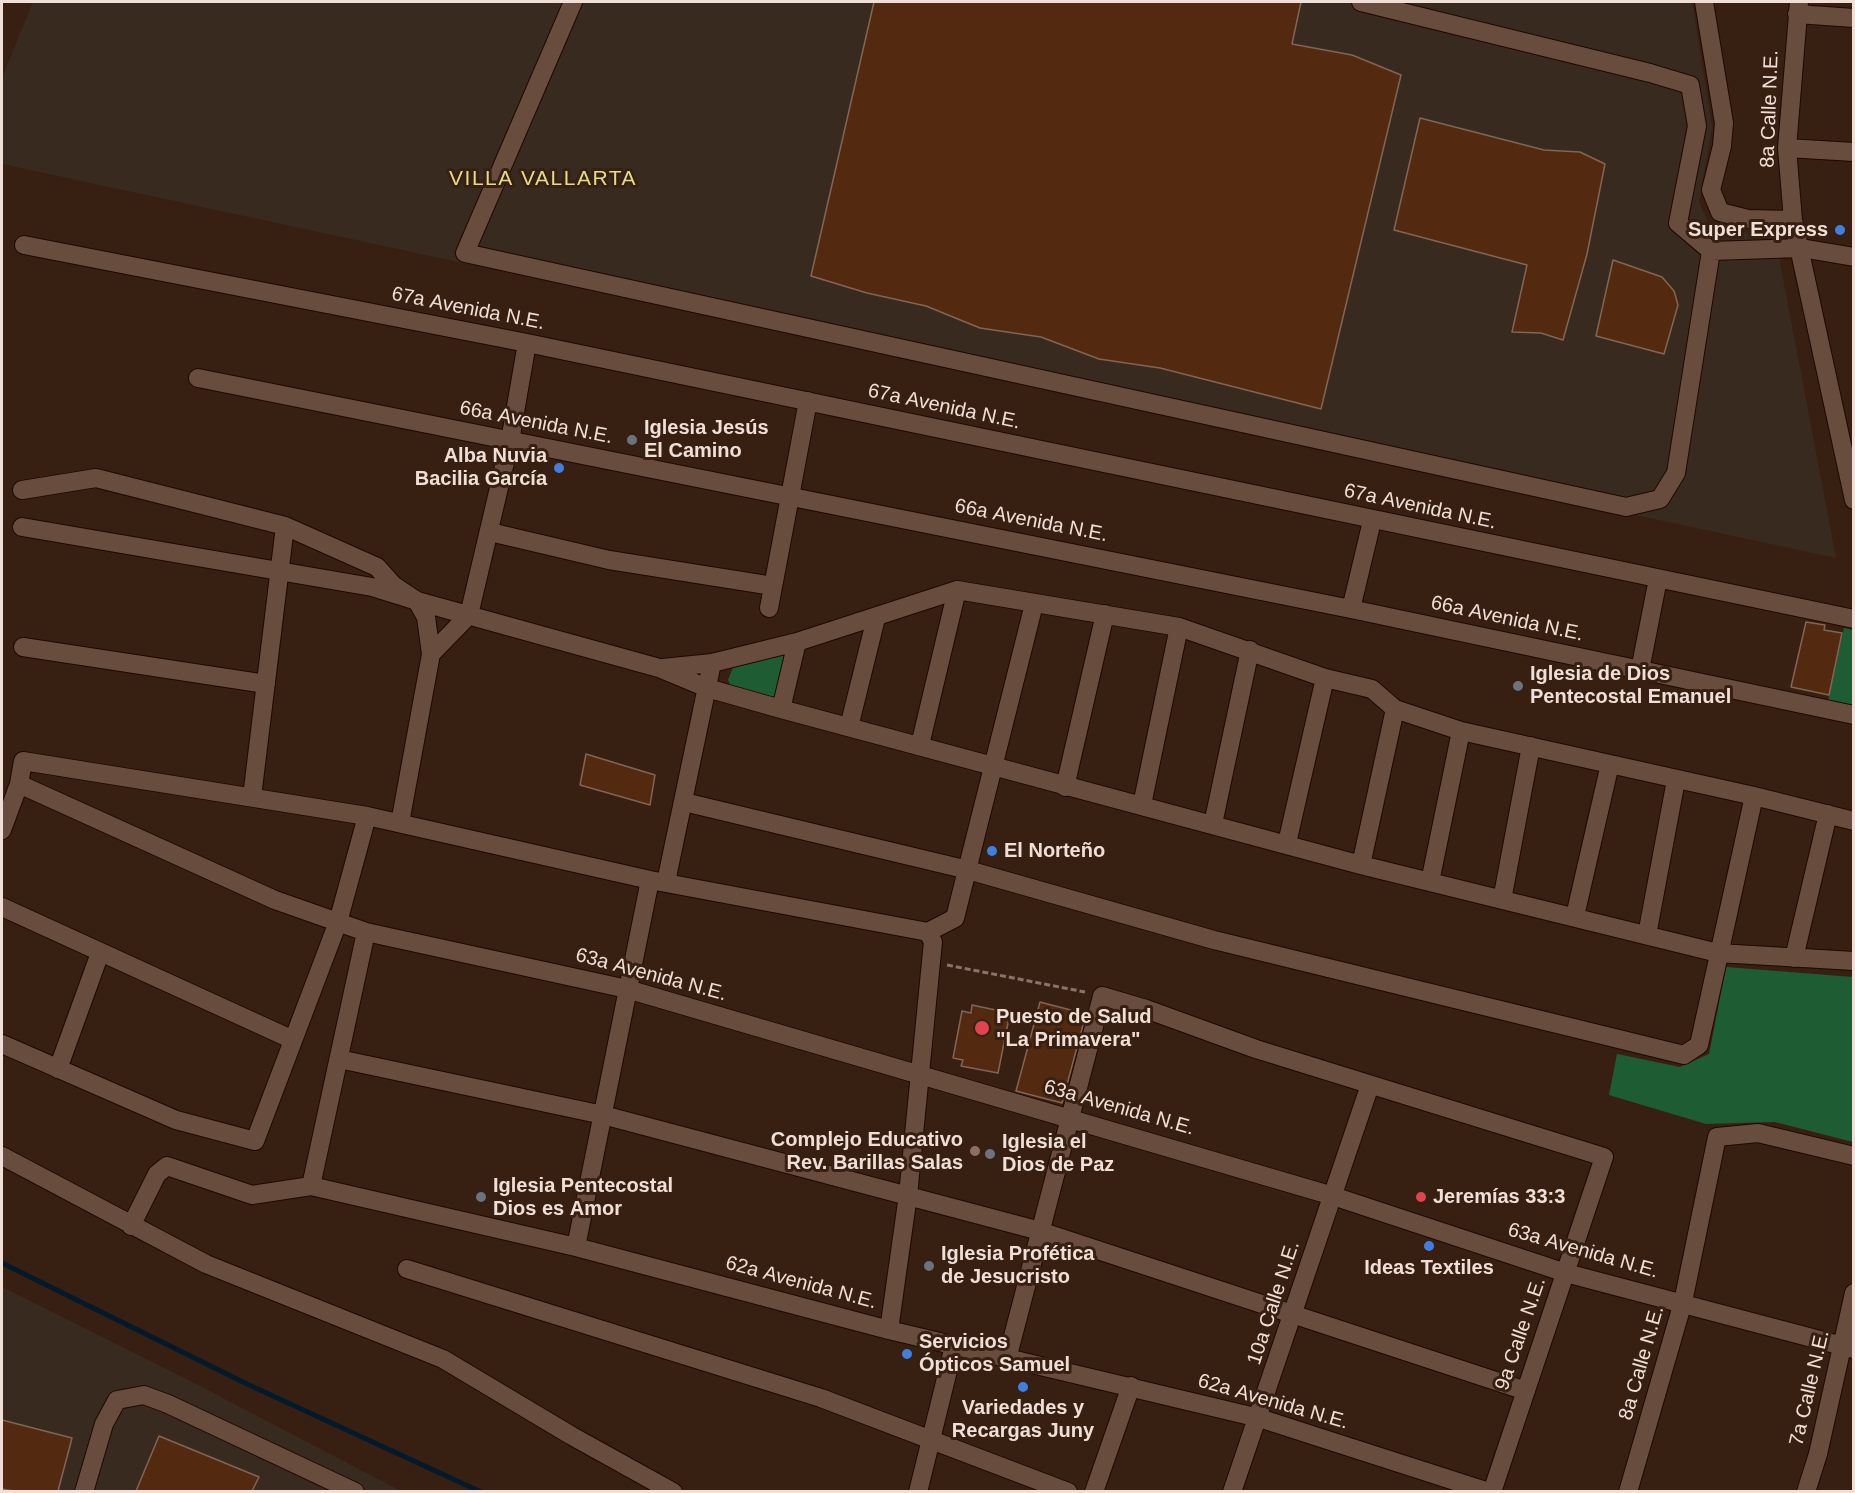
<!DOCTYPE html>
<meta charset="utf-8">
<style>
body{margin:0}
#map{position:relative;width:1855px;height:1493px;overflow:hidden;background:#372012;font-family:Arial,sans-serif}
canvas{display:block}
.frame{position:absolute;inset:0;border:3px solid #f0dfd7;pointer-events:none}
</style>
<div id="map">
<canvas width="1855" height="1493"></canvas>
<div class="frame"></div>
</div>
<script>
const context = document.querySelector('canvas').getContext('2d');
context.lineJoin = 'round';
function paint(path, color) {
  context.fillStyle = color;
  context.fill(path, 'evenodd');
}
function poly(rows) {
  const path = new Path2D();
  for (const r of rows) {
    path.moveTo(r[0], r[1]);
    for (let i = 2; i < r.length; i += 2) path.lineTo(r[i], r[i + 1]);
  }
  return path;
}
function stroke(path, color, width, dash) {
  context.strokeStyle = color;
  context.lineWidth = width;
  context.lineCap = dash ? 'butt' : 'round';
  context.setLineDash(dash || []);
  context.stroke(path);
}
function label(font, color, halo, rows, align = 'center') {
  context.font = font + ' Arial,sans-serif';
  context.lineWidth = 6;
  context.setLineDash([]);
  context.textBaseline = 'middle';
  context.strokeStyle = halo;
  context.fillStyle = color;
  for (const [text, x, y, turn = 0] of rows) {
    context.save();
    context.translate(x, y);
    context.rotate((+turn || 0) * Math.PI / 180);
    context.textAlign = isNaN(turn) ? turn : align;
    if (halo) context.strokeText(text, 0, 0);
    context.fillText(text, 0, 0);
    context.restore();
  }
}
const industrial = poly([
 [33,2,1692,2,1712,127,1699,202,1711,228,1775,236,1836,558,2,164,2,78],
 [2,1287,196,1384,401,1491,2,1491]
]);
const green = poly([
 [1844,628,1853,630,1853,707,1828,701],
 [786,652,775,698,731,686,728,680,734,665],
 [1726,967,1853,977,1853,1142,1775,1122,1706,1124,1609,1095,1617,1054,1680,1067,1709,1054]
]);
const stream = poly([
 [2,1263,247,1384,481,1492]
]);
const building = poly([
 [874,2,1301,2,1292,44,1352,55,1401,75,1321,409,1160,368,1099,359,1041,337,980,328,926,306,867,293,811,276,874,2],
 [1420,118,1544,150,1580,152,1605,164,1587,254,1563,340,1541,333,1512,332,1527,265,1394,230,1420,118],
 [1613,260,1662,277,1674,291,1678,305,1664,354,1596,336,1613,260],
 [1806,622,1825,625,1824,630,1842,633,1829,695,1791,687,1806,622],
 [586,754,655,775,650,805,580,785,586,754],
 [1040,1002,1086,1014,1062,1103,1016,1091,1040,1002],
 [972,1005,1010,1013,998,1073,961,1066,963,1060,953,1058,962,1011,971,1013,972,1005],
 [2,1420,72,1438,58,1491,13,1491,2,1489,2,1420],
 [159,1436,259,1477,252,1491,136,1491,159,1436]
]);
const path = poly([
 [947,965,1085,992]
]);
const minor = poly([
 [573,2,465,253,1626,507,1660,499,1676,473,1711,251],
 [1361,2,1650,73,1690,85,1697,126,1678,223,1711,251,1801,248,1854,257],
 [1704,2,1724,123,1722,146,1711,190,1720,212,1748,219,1793,220],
 [1799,2,1787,148,1793,220,1854,500],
 [1797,14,1854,18],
 [1787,148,1854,152],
 [24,245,527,343,1854,619],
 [198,378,1351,609,1854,715],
 [22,490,96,478,285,526,377,567,393,585,417,601,659,668,707,688,781,709,1361,865,1718,953,1854,961],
 [22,527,372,587,417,601,426,617,431,654],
 [490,532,609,560,773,586],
 [769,608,808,401],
 [1351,609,1372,521],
 [23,647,266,684],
 [663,668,712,663],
 [1640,670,1658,579],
 [781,709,797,642],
 [849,727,876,618],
 [920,745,957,590],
 [19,784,275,900,366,932,627,989,1333,1196,1566,1273,1854,1349],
 [1065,787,1105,614],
 [252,797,285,526],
 [684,802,968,870,1214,940,1684,1055,1699,1045,1754,796],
 [1142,805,1179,627],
 [400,823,431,654,469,615,510,441,527,343],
 [1213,824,1250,650],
 [2,830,19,784,23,761,367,816,650,880,928,932,933,942,931,962,908,1195,889,1330],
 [1287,843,1325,678],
 [1361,865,1395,709],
 [666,882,712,663,797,642,957,590,1179,627,1325,678,1372,689,1395,709,1461,731,1754,796,1854,821],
 [1430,882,1461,731],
 [1502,900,1531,746],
 [2,907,291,1039],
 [1575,916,1610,764],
 [928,932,955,918,1034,604],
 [1647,935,1676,780],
 [1794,958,1828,814],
 [2,1044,176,1120,255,1141,338,922,367,816],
 [339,1059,603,1115,1040,1231,1526,1391],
 [58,1069,100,953],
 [2,1156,206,1264,443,1359,572,1436,673,1492],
 [311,1186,366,932],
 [131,1226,157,1174,167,1166,252,1195,311,1186,576,1247,889,1330,1259,1418,1489,1492],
 [576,1247,650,880],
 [407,1269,821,1398,1068,1492],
 [1007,1359,1102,996,1146,1009,1256,1049,1604,1157,1492,1492],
 [84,1492,104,1424,117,1400,144,1395,168,1404,355,1492],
 [918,1492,954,1346],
 [1094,1492,1131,1386],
 [1232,1492,1370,1085],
 [1628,1492,1683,1302,1717,1137,1758,1133,1854,1156],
 [1806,1492,1818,1454,1854,1293]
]);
const markers = [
 [1840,230,6,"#3f7fe0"],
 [632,440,6,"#6b7280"],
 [559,468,6,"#3f7fe0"],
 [1518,686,6,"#6b7280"],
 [992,851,6,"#3f7fe0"],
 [982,1028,8,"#e0444e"],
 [975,1151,6,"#8d6e63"],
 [990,1154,6,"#6b7280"],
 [481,1197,6,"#6b7280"],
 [1421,1197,6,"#e0444e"],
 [1429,1246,6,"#3f7fe0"],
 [929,1266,6,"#6b7280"],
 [907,1354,6,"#3f7fe0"],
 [1023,1387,6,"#3f7fe0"]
];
const streetNames = [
 ["8a Calle N.E.",1770,109,-88],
 ["67a Avenida N.E.",468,309,11],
 ["67a Avenida N.E.",944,407,12],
 ["66a Avenida N.E.",536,423,11],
 ["67a Avenida N.E.",1420,507,12],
 ["66a Avenida N.E.",1031,521,11],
 ["66a Avenida N.E.",1507,619,12],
 ["63a Avenida N.E.",651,975,15],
 ["63a Avenida N.E.",1119,1108,16],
 ["63a Avenida N.E.",1583,1251,16],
 ["62a Avenida N.E.",801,1283,15],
 ["10a Calle N.E.",1274,1303,-72],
 ["9a Calle N.E.",1521,1334,-71],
 ["8a Calle N.E.",1642,1363,-74],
 ["7a Calle N.E.",1810,1388,-77],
 ["62a Avenida N.E.",1273,1402,16]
];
const poiNames = [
 ["Super Express",1828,230,"right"],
 ["Iglesia Jesús",644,428],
 ["El Camino",644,451],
 ["Alba Nuvia",547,456,"right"],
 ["Bacilia García",547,479,"right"],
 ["Iglesia de Dios",1530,674],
 ["Pentecostal Emanuel",1530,697],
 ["El Norteño",1004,851],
 ["Puesto de Salud",996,1017],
 ["\"La Primavera\"",996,1040],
 ["Complejo Educativo",963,1140,"right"],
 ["Rev. Barillas Salas",963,1163,"right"],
 ["Iglesia el",1002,1142],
 ["Dios de Paz",1002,1165],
 ["Iglesia Pentecostal",493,1186],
 ["Dios es Amor",493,1209],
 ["Jeremías 33:3",1433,1197],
 ["Iglesia Profética",941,1254],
 ["de Jesucristo",941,1277],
 ["Ideas Textiles",1429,1268,"center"],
 ["Servicios",919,1342],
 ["Ópticos Samuel",919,1365],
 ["Variedades y",1023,1408,"center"],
 ["Recargas Juny",1023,1431,"center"]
];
const neighbourhoodNames = [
 ["VILLA VALLARTA",543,179]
];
paint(industrial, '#392a1f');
paint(green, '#1e5d33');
stroke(stream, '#031a2c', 5);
paint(building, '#532a10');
stroke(building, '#816555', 1.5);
stroke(minor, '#1e0800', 20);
stroke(path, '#887468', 3, [6, 3]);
stroke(minor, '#684d3e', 18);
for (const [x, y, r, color] of markers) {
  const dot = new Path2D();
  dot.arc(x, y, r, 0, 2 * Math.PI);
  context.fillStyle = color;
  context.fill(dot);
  stroke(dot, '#372012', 2);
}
label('20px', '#f0dfd7', '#372012', streetNames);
label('bold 20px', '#f0dfd7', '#372012', poiNames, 'left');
context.letterSpacing = '1.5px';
label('21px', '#e2db8c', '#372012', neighbourhoodNames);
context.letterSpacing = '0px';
</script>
